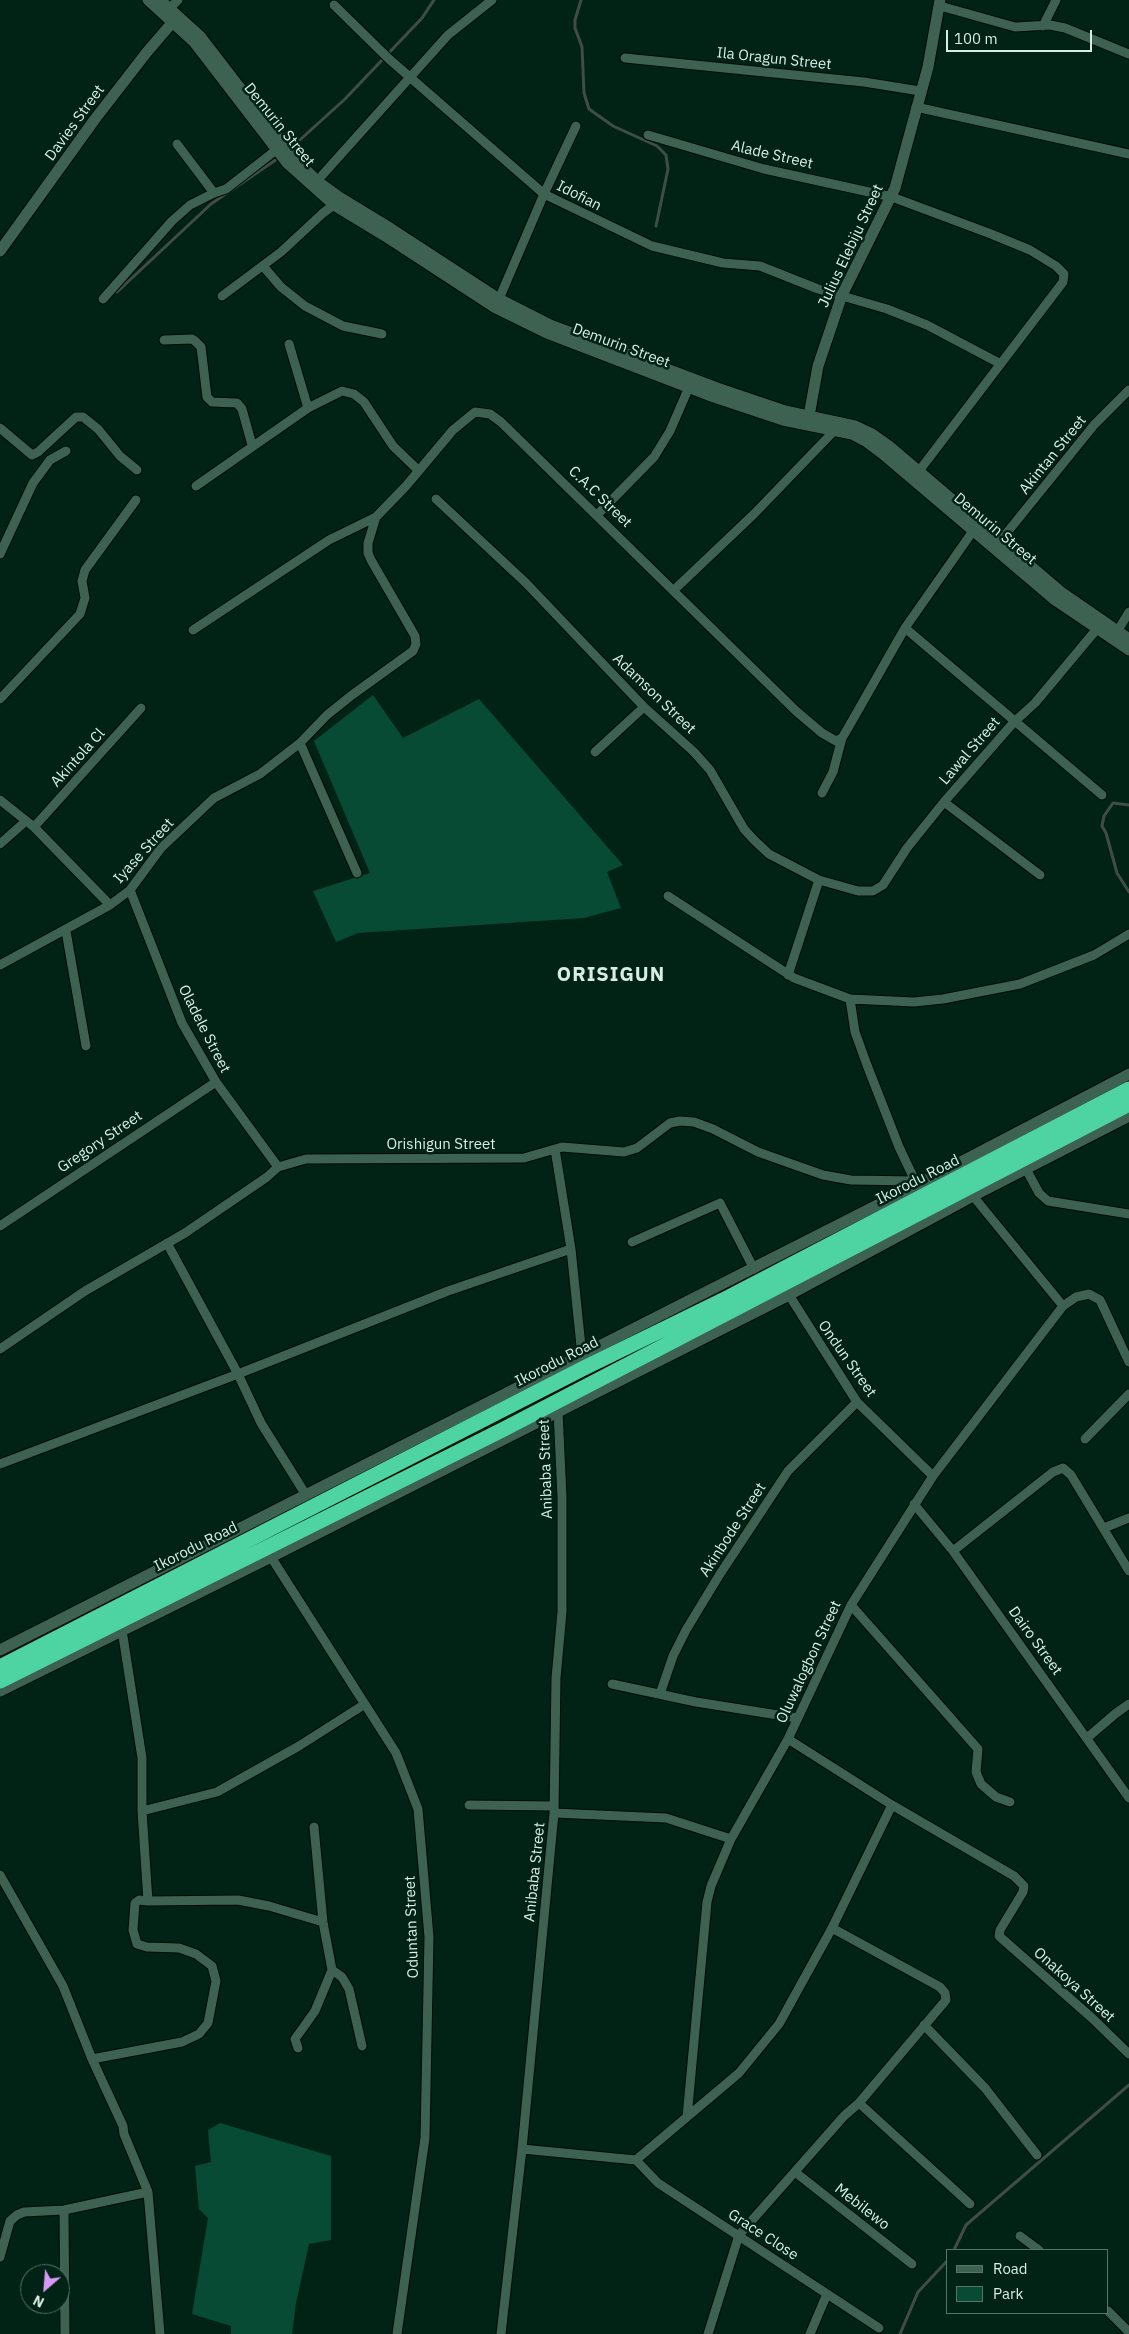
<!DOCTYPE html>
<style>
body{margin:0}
#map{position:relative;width:1129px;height:2334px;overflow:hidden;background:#002316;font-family:"IBM Plex Sans",sans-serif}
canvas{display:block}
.legend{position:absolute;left:946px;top:2249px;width:162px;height:65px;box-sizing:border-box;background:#002316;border:1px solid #577468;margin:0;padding:6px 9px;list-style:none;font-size:15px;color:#d9ede3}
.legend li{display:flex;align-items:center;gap:10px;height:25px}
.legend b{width:25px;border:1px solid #577468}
.north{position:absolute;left:20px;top:2264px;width:50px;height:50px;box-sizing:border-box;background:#002316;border:1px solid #577468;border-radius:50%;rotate:207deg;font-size:14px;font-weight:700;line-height:20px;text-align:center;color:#d9ede3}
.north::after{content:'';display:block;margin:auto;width:18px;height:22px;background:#d99af7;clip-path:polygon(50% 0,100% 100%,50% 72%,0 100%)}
.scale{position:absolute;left:946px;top:30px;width:146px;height:22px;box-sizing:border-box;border:2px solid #d9ede3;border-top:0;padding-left:6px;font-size:15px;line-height:18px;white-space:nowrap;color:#d9ede3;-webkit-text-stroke:4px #002316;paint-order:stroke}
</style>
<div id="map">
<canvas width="1129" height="2334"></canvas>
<ul class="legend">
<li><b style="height:6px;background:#3d6252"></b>Road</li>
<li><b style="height:14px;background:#084b35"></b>Park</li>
</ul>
<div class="north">N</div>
<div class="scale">100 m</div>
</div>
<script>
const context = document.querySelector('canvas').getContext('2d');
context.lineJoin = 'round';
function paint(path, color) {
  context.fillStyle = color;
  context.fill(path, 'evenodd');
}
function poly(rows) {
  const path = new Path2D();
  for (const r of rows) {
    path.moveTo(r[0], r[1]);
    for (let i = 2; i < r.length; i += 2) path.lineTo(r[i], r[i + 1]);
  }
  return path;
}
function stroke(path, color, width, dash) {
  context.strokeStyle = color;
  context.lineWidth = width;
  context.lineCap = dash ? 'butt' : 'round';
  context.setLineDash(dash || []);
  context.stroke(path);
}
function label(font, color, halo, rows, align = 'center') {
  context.font = font + ' "IBM Plex Sans",sans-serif';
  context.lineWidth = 5;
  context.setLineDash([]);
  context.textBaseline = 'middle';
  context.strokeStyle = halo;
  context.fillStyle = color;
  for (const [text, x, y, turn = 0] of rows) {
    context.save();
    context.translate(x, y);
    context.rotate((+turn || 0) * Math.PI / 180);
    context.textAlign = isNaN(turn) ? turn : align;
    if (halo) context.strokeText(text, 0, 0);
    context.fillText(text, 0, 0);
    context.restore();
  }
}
const green = poly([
 [373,695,403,738,479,699,623,865,607,872,621,908,584,918,358,933,336,942,313,891,370,873,314,741],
 [220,2123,331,2156,331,2240,309,2244,296,2303,292,2334,231,2334,231,2326,192,2314,208,2218,199,2209,195,2166,211,2162,208,2130]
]);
const stream = poly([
 [581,0,575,20,575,28,582,47,584,93,589,109,613,126,657,146,666,155,668,169,656,226],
 [291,148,345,99,422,18,434,0],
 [117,292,211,204,280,157],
 [1129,805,1113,803,1104,816,1102,826,1106,833,1117,873,1129,892],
 [954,2250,966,2225,1129,2085],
 [900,2334,918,2292,948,2260]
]);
const minor = poly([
 [334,5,389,59,544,194,652,246,723,263,760,266,818,289,887,309,927,325,999,363],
 [940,6,1015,27,1050,25,1065,28,1129,54],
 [166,12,178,0],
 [1043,26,1056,0],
 [625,58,864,82,920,91],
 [916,107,1129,154],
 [648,135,764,169,892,197,991,234,1030,250,1056,266,1064,274,1063,282,919,471],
 [177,144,214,193],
 [317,181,448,35,492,0],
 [263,266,281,287,305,306,343,326,382,334],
 [222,296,281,252,323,213,334,205],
 [103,299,172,221,190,205,214,193,226,189,280,147],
 [499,299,544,194,576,126],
 [164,340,192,339,195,341,201,347,207,397,212,402,237,403,242,409,252,445],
 [289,344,308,408],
 [0,428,32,455,38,452,76,417,83,417,98,429,120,456,137,470],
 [196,486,308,408,342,391,354,394,364,402,393,446,418,470],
 [436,499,526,583,644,707,694,752,710,770,744,829,754,840,769,854,819,880,858,891,873,891,883,885,907,848,944,802,1014,722,1035,703,1101,624],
 [598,514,654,457,670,431,689,387],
 [1001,540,1094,425,1129,390],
 [0,554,33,483,50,460,66,451],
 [674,590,754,514,834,431],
 [905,628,1102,795],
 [193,630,329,540,376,517],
 [1115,635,1129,612],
 [0,699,80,614,85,598,82,581,85,570,136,500],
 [300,743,357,873],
 [595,752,644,707],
 [822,793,833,772,842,738],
 [0,800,34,827,110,905],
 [944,802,1040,875],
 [34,827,141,708],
 [0,844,26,821],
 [130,890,182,1023,216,1082,278,1167],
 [668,896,794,978,850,999,914,1002,943,999,1020,984,1094,955,1129,934],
 [66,931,86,1046],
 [0,965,110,905,130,890,161,848,214,798,260,774,300,743,327,715,352,695,413,651,416,644,415,636,371,560,368,553,368,543,376,517,406,486,453,430,475,412,490,414,501,422,796,711,822,733,836,741,842,738,848,728,905,628,973,531],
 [788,975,819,880],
 [850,999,855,1032,867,1065,899,1147,917,1185],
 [555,1149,571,1249,582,1356],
 [1026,1169,1039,1193,1048,1201,1129,1214],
 [973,1196,1063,1306],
 [0,1226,216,1082],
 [632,1242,720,1203,754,1269],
 [167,1243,238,1374,261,1423,306,1495],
 [789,1295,857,1402,933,1476],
 [0,1349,85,1291,185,1233,267,1177,278,1167,306,1159,524,1158,562,1147,624,1152,637,1148,670,1123,680,1121,694,1122,713,1129,758,1152,823,1175,851,1180,915,1181],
 [1085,1439,1129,1394],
 [0,1464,238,1374,448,1291,571,1249],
 [914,1504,953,1551,1129,1798],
 [1104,1528,1129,1518],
 [953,1551,1053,1472,1063,1468,1071,1475,1129,1571],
 [271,1557,396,1753,418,1809,429,1937,425,2138,397,2334],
 [851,1605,978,1749,976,1772,981,1784,996,1797,1010,1802],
 [612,1684,696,1702,797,1718],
 [660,1694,673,1656,686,1630,720,1574,788,1471,857,1402],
 [1087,1738,1115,1714,1129,1704],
 [788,1739,892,1805,1014,1876,1024,1886,1023,1892,1000,1930,999,1936,1092,2018,1129,2054],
 [469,1805,554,1806],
 [142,1811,217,1792,299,1746,365,1704],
 [554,1813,666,1818,731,1839],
 [314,1827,323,1922,332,1970,342,1977,349,1989,362,2046],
 [0,1875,63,1986,92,2059,123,2126,124,2134,148,2192,160,2334],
 [148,1901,238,1900,269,1906,323,1922],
 [924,2025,985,2088,1037,2155],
 [298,2048,295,2039,315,2011,332,1970],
 [92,2059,182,2042,199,2034,208,2023,216,1981,212,1966,196,1954,179,1948,147,1947,137,1944,133,1930,135,1903,139,1900,148,1901,142,1811,142,1758,122,1630],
 [859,2103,970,2204],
 [687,2117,707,1902,711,1886,731,1839,788,1739,851,1605,933,1476,1063,1306,1076,1297,1089,1294,1100,1300,1129,1362],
 [522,2149,636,2160,739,2073,779,2024,832,1928,892,1805],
 [636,2160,658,2183,879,2328],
 [795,2172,912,2264],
 [64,2210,65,2334],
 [1020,2236,1039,2250],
 [0,2257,10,2221,17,2215,24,2212,64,2210,148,2192],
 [1108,2311,1129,2332],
 [501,2334,522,2149,554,1813,556,1678,562,1612,562,1497,558,1411],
 [708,2334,739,2235,844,2116,859,2103,946,2000,945,1993,940,1987,832,1928],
 [810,2334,827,2294]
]);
const tertiary = poly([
 [148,0,194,42,287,163,334,205,385,236,494,307,547,333,714,397,783,420,852,434,867,442,883,454,1055,600,1129,650],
 [160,0,200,36,294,158,317,181,339,197,390,228,499,299,550,325,717,388,785,411,855,426,872,434,889,446,1061,592,1129,639],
 [0,251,95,119,147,52,177,17],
 [809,416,818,366,842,295,895,188,928,67,940,0],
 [0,1650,917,1185,1129,1074],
 [0,1691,271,1557,789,1295,973,1196,1129,1116]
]);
const motorway = poly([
 [0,1667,584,1368,729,1297,1129,1089],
 [0,1681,504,1429,1129,1104]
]);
const streetNames = [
 ["Ila Oragun Street",774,59,6],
 ["Davies Street",75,123,-54],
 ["Demurin Street",279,125,51],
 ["Alade Street",772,155,13],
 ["Idofian",579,196,27],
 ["Julius Elebiju Street",851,246,-65],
 ["Demurin Street",621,346,20],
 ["Akintan Street",1053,455,-51],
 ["C.A.C Street",600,497,44],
 ["Demurin Street",995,529,40],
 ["Adamson Street",654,694,44],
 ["Lawal Street",970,751,-49],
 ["Akintola Cl",78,758,-48],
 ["Iyase Street",144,851,-48],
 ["Oladele Street",204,1029,63],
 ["Gregory Street",100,1142,-34],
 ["Orishigun Street",441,1145],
 ["Ikorodu Road",918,1180,-27],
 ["Ondun Street",847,1359,55],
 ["Ikorodu Road",557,1362,-27],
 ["Anibaba Street",546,1469,-92],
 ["Akinbode Street",733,1530,-57],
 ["Ikorodu Road",196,1547,-27],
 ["Dairo Street",1035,1641,54],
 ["Oluwalogbon Street",809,1662,-65],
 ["Anibaba Street",535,1872,-84],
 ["Oduntan Street",412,1927,-92],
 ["Onakoya Street",1074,1985,42],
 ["Mebilewo",862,2207,38],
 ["Grace Close",763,2235,33]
];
const districtNames = [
 ["ORISIGUN",611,975]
];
paint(green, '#084b35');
stroke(stream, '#414c46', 3);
stroke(minor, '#000b04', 11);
stroke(tertiary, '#000b04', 13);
stroke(motorway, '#000b04', 17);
stroke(minor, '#3d6252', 9);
stroke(tertiary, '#3d6252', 11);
stroke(motorway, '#4ed4a2', 15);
label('15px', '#d9ede3', '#002316', streetNames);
context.letterSpacing = '1px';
label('bold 20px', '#d9ede3', '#002316', districtNames);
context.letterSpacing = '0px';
</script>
